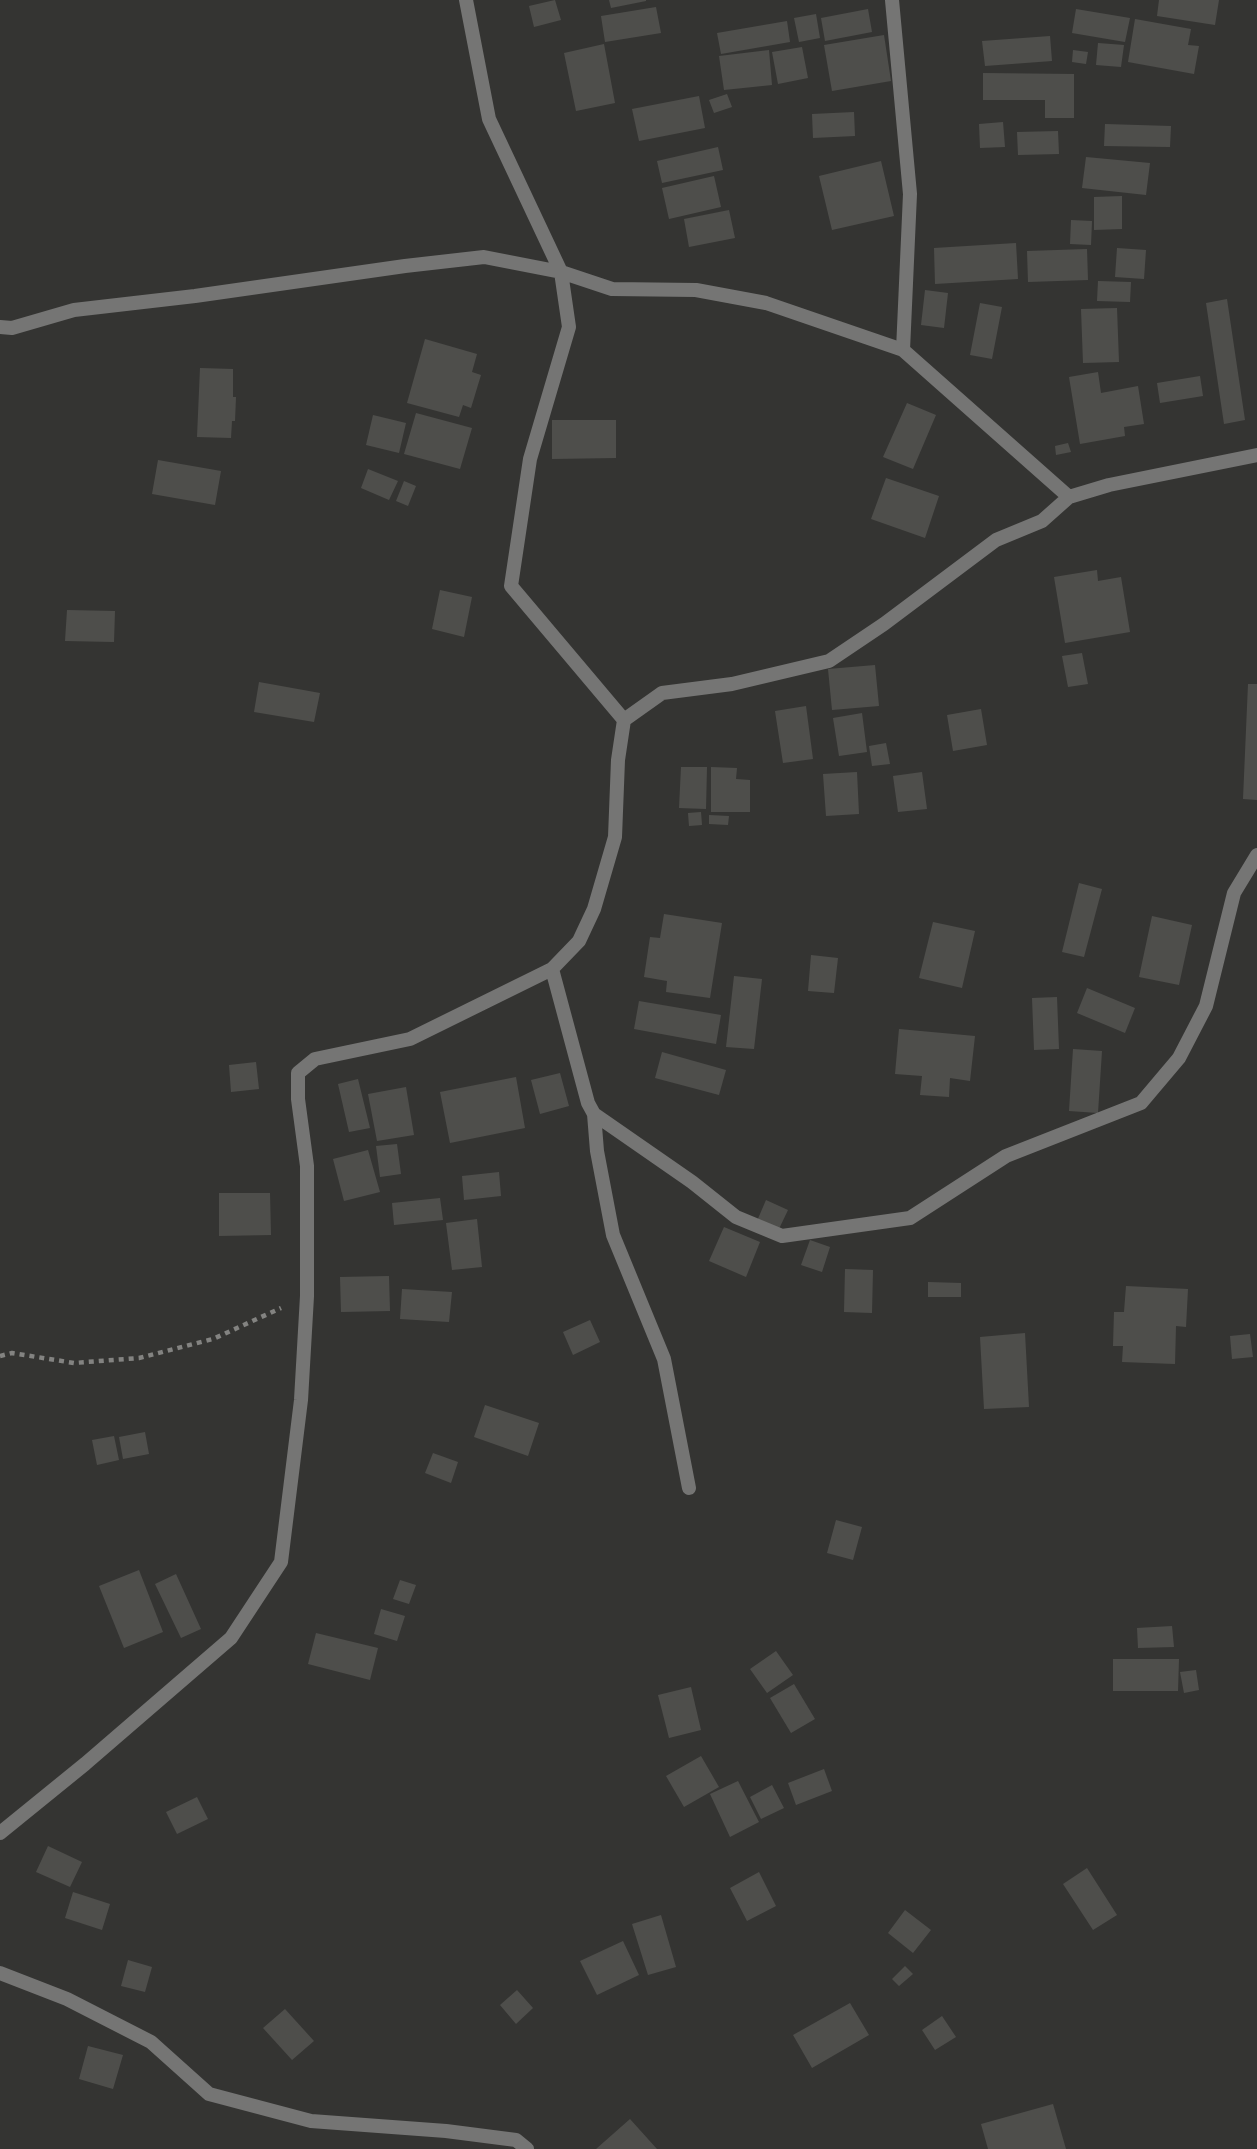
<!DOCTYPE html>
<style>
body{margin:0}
canvas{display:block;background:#343432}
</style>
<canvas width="1257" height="2149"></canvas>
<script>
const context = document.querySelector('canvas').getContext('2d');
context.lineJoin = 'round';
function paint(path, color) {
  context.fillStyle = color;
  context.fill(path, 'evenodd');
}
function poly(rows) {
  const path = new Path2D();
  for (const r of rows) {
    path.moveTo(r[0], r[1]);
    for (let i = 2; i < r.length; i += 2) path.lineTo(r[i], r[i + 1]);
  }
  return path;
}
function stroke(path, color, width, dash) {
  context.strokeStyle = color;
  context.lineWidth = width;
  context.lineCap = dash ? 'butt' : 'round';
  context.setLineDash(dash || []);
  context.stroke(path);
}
const building = poly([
 [555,0,561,20,534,27,529,6],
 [609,0,646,0,646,1,611,8],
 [1159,0,1219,0,1215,25,1157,16],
 [656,7,661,33,605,42,601,16],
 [868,9,872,32,825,41,821,18],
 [1076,9,1130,18,1125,42,1072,33],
 [816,14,820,38,799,42,794,18],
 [1135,19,1191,29,1188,45,1199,46,1194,74,1128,62],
 [787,21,790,42,721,54,717,33],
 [884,35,891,81,832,91,824,45],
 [1050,36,1052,61,985,66,982,41],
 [1098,43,1124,45,1121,67,1096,65],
 [604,44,615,103,576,111,564,53],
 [802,47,808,78,778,84,772,52],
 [769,50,772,85,724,90,719,56],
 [1073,50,1088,52,1086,64,1072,62],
 [983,73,1074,74,1074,118,1045,118,1045,100,983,100],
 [727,94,732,107,714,113,709,100],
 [699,96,705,128,639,141,632,109],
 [854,112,855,136,813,138,812,114],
 [1003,122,1005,147,980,148,979,124],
 [1105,124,1171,126,1170,147,1104,146],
 [1058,131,1059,154,1018,155,1017,132],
 [718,147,723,170,662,183,657,161],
 [1086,157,1150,163,1146,195,1082,188],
 [881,161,894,216,832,230,819,176],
 [714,176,721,207,669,219,662,188],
 [1122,196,1122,229,1094,230,1094,197],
 [729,210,735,238,689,247,684,219],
 [1071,220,1092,221,1091,245,1070,244],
 [1016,243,1018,279,935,284,934,248],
 [1117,248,1146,250,1144,279,1115,277],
 [1087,249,1088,280,1028,282,1027,251],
 [1098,281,1131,282,1130,302,1097,301],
 [925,290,948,293,944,328,921,325],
 [1227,299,1245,420,1224,424,1206,303],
 [980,303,1002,307,992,359,970,355],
 [1117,308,1119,362,1083,363,1081,309],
 [425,339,477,354,472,372,481,375,471,408,463,405,459,417,407,403],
 [200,368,233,369,233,397,236,397,235,421,232,421,231,438,197,437],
 [1098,372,1101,393,1138,386,1144,424,1124,427,1125,436,1080,444,1069,377],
 [1200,376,1203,396,1160,403,1157,383],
 [907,403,936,415,913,469,883,457],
 [416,413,472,428,460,469,404,454],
 [373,415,406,423,399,453,366,445],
 [552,420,616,420,616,458,552,459],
 [1068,443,1071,452,1056,455,1055,446],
 [158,460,221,471,215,505,152,494],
 [368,469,398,481,389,500,361,488],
 [886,478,939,496,925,538,871,519],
 [404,481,416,486,408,506,396,501],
 [1097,570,1098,581,1121,577,1130,632,1065,643,1054,577],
 [440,590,472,597,464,637,432,629],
 [67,610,115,611,114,642,65,641],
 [1082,653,1088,684,1068,687,1062,656],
 [875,665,879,706,832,710,828,669],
 [259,682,320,693,314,722,254,712],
 [1248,684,1257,684,1257,800,1243,799],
 [806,706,813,759,783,763,775,711],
 [981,709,987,745,953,751,947,715],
 [862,713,867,752,839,756,833,718],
 [886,743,890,764,872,766,869,746],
 [681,767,707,767,706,809,679,808],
 [711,767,737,768,736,779,750,780,750,812,711,812],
 [857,772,859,814,826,816,823,774],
 [922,772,927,809,898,812,893,776],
 [701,812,702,825,689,826,688,813],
 [709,815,729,816,728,825,709,824],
 [1079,883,1102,889,1084,957,1062,952],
 [664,914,722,923,710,998,666,992,667,981,644,977,650,937,660,938],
 [1152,916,1192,925,1179,985,1139,977],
 [933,922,975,931,962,988,919,978],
 [811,955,838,958,834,993,808,991],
 [734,976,762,979,754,1049,726,1047],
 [1087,988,1135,1008,1125,1033,1077,1013],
 [1057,997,1059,1049,1034,1050,1032,998],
 [639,1001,721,1015,716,1044,634,1029],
 [899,1029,975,1036,970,1081,950,1078,949,1097,920,1095,922,1076,895,1074],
 [1073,1049,1102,1051,1098,1113,1069,1111],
 [662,1052,726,1070,719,1095,655,1078],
 [256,1062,259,1089,231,1092,229,1065],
 [560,1073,569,1106,540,1114,531,1080],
 [516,1077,525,1128,450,1143,440,1092],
 [358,1079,370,1128,349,1132,338,1084],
 [406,1087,414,1135,377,1141,368,1094],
 [397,1144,401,1174,380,1177,376,1146],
 [368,1150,380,1192,344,1201,333,1159],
 [499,1172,501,1196,464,1200,462,1176],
 [219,1193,270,1193,271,1235,219,1236],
 [440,1198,443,1220,394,1225,392,1203],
 [766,1200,788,1210,778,1231,757,1221],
 [477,1219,482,1267,452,1270,446,1223],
 [724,1227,760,1242,746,1277,709,1261],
 [810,1240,830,1247,822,1272,801,1265],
 [845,1269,873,1270,872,1313,844,1312],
 [389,1276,390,1311,341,1312,340,1277],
 [928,1282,961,1283,961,1297,928,1297],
 [1126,1286,1188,1289,1186,1327,1176,1326,1175,1364,1122,1362,1123,1346,1113,1346,1114,1312,1124,1312],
 [402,1289,452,1292,449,1322,400,1319],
 [590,1320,600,1342,573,1355,563,1332],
 [1025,1333,1029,1407,984,1409,980,1337],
 [1250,1334,1253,1357,1232,1359,1230,1336],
 [485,1405,539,1423,528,1456,474,1437],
 [145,1432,149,1454,123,1459,119,1437],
 [114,1436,119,1460,97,1465,92,1440],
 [433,1453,458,1462,451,1483,425,1473],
 [836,1520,862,1527,853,1560,827,1553],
 [139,1570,163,1632,124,1648,99,1586],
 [176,1574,201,1629,181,1638,155,1584],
 [400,1580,416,1585,409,1604,393,1599],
 [381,1609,405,1616,397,1641,374,1634],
 [1172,1626,1174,1647,1138,1648,1137,1628],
 [316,1633,378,1648,370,1680,308,1664],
 [776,1651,793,1675,767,1693,750,1669],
 [1113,1659,1179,1659,1178,1691,1113,1691],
 [1196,1670,1199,1690,1184,1693,1180,1672],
 [794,1684,815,1719,791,1733,770,1698],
 [691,1687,701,1730,669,1738,658,1695],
 [701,1756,719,1787,684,1807,666,1776],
 [824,1769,832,1791,796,1805,788,1783],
 [738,1781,759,1822,730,1837,710,1794],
 [772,1785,784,1808,761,1819,750,1797],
 [197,1797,208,1819,177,1834,166,1812],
 [48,1846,82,1862,70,1887,36,1872],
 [1087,1868,1117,1915,1093,1930,1063,1884],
 [759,1872,776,1906,747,1921,730,1888],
 [73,1892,110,1904,102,1930,65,1918],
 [905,1910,931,1930,913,1953,888,1933],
 [661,1915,676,1967,648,1975,632,1924],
 [623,1941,639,1975,597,1995,580,1961],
 [128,1960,152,1967,145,1992,121,1986],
 [905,1966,913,1974,899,1986,892,1979],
 [517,1990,533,2008,516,2024,500,2005],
 [850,2003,869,2035,812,2068,793,2035],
 [285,2009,314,2041,292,2060,263,2028],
 [942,2016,956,2037,935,2050,922,2030],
 [88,2046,123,2055,113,2089,79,2079],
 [1053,2104,1066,2149,988,2149,981,2124],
 [630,2119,657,2149,596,2149]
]);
const path = poly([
 [0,1356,12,1353,74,1363,139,1358,213,1339,281,1308]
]);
const minor = poly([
 [466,0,489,119,561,272,569,327,530,459,511,586,624,720],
 [892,0,910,194,903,350],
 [0,327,12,328,74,310,195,296,405,266,484,257,561,272,612,289,696,290,766,303,903,350,1069,497],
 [552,969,588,1103,594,1114,597,1151,613,1235,664,1359,689,1488],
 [594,1114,692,1182,736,1217,782,1236,910,1218,1006,1156,1141,1103,1179,1058,1206,1006,1234,893,1257,855],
 [0,1833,85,1764,231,1638,281,1562,301,1400,307,1296,307,1166,298,1099,298,1073,315,1059,410,1039,552,969,579,941,594,909,615,837,618,760,624,720,662,693,732,684,829,661,884,624,996,540,1042,521,1069,497,1109,485,1257,455],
 [0,1973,67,1999,151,2042,209,2094,311,2121,446,2131,516,2140,527,2149]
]);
paint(building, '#4e4e4b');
stroke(path, '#838381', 4.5, [5, 5]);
stroke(minor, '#757574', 14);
</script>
